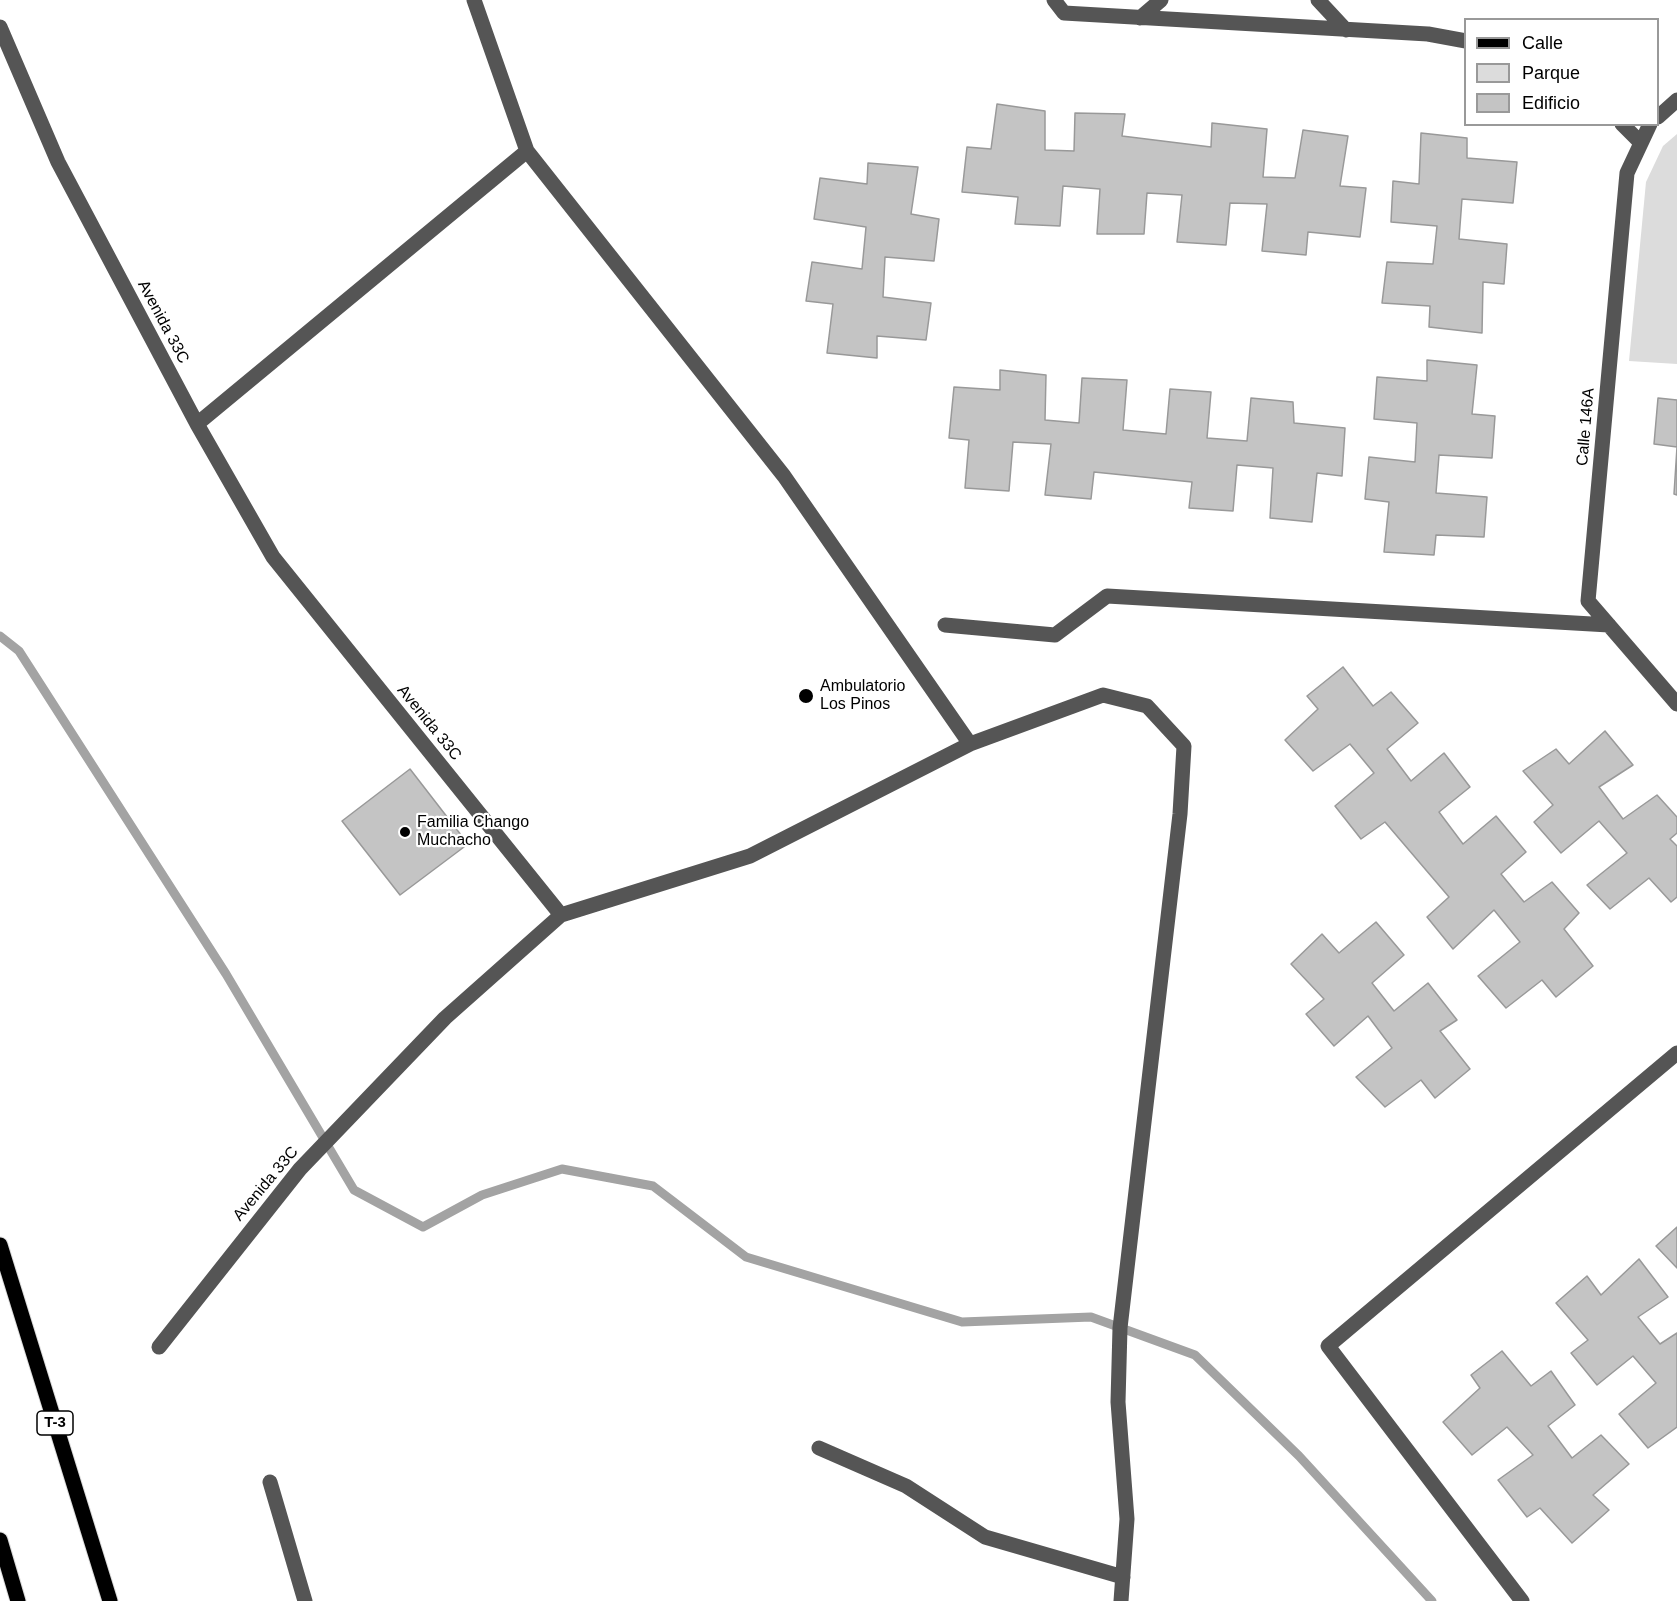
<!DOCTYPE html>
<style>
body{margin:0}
#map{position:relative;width:1677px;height:1601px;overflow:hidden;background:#fff;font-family:Helvetica,sans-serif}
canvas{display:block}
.legend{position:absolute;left:1464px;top:18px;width:195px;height:108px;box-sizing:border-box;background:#fff;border:2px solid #999;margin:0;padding:8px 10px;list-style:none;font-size:18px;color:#000}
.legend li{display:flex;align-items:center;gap:12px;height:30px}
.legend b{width:30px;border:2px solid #999}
</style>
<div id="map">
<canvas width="1677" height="1601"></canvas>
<ul class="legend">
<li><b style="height:8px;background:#000"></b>Calle</li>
<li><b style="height:16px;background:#dcdcdc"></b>Parque</li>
<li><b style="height:16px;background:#c4c4c4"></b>Edificio</li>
</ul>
</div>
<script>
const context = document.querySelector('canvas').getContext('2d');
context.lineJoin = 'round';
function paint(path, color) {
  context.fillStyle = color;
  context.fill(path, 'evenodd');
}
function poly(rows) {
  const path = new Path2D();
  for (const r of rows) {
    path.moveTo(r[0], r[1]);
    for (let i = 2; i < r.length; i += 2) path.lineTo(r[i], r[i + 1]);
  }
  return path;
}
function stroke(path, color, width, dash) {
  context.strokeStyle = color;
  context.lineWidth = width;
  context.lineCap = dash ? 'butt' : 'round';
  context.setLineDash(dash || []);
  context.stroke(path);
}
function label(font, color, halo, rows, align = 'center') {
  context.font = font + ' Helvetica,sans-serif';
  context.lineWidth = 4.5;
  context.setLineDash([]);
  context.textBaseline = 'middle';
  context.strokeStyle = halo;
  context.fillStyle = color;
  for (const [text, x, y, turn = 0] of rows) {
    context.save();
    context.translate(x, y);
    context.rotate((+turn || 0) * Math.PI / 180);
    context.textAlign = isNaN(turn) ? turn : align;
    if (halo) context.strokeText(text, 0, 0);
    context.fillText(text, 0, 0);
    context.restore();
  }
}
const green = poly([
 [1677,134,1677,364,1629,361,1646,182,1663,146]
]);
const stream = poly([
 [0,636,19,651,226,974,354,1190,423,1227,482,1195,562,1169,653,1186,746,1257,962,1322,1091,1317,1195,1355,1299,1456,1432,1601]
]);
const building = poly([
 [997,104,1045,111,1045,150,1074,151,1075,113,1125,114,1122,136,1211,147,1212,123,1267,129,1263,177,1295,178,1303,130,1348,136,1340,186,1366,188,1360,237,1308,232,1306,255,1262,251,1267,204,1230,203,1226,245,1177,242,1182,195,1147,193,1144,234,1097,234,1100,189,1063,186,1060,226,1015,224,1018,197,962,192,967,147,991,149,997,104],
 [1421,133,1467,138,1467,158,1517,162,1513,203,1462,199,1459,239,1507,244,1504,284,1483,282,1482,333,1429,327,1430,306,1382,303,1387,262,1433,264,1437,226,1391,222,1393,181,1419,184,1421,133],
 [868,163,918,167,911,214,939,219,934,261,885,257,883,297,931,303,926,340,877,336,877,358,827,353,833,304,806,301,812,262,862,269,866,227,814,219,820,178,867,184,868,163],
 [1427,360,1477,365,1472,414,1495,416,1492,458,1439,455,1436,493,1487,497,1484,537,1436,535,1434,555,1384,552,1389,502,1365,499,1369,457,1415,462,1417,423,1374,419,1377,377,1427,381,1427,360],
 [1000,370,1046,375,1045,420,1079,423,1082,378,1127,380,1123,430,1166,434,1170,389,1211,392,1207,438,1247,441,1251,398,1293,402,1294,423,1345,428,1342,476,1317,473,1312,522,1270,518,1273,468,1237,465,1233,511,1189,508,1192,482,1094,472,1091,499,1045,495,1051,444,1013,442,1009,491,965,488,969,440,949,438,954,387,1000,390,1000,370],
 [1658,398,1677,400,1677,495,1674,494,1677,447,1654,444,1658,398],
 [1343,667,1373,706,1391,692,1418,723,1387,749,1411,781,1444,753,1470,787,1439,812,1463,844,1496,816,1526,852,1501,874,1524,902,1552,882,1579,913,1564,929,1593,966,1556,997,1542,980,1506,1008,1478,976,1520,942,1494,910,1453,949,1427,917,1449,897,1385,822,1361,839,1335,806,1374,773,1350,744,1313,771,1285,740,1318,709,1307,696,1343,667],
 [1605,731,1633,765,1599,787,1623,819,1657,795,1677,817,1677,833,1670,839,1677,846,1677,897,1671,902,1649,878,1610,909,1587,885,1627,853,1599,821,1561,853,1534,822,1553,805,1523,771,1556,749,1569,764,1605,731],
 [410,769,468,844,400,895,342,821,410,769],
 [1376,922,1404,955,1372,983,1394,1011,1428,983,1457,1020,1440,1031,1470,1069,1435,1098,1421,1080,1385,1107,1356,1077,1392,1048,1368,1016,1334,1046,1306,1014,1324,999,1291,964,1322,934,1339,953,1376,922],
 [1677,1227,1677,1268,1656,1246,1677,1227],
 [1639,1259,1668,1297,1638,1317,1660,1344,1677,1333,1677,1427,1648,1448,1619,1414,1656,1383,1633,1356,1597,1385,1571,1353,1588,1340,1556,1303,1587,1276,1601,1295,1639,1259],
 [1502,1351,1531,1386,1551,1371,1575,1405,1548,1426,1572,1458,1601,1435,1629,1464,1593,1495,1609,1510,1572,1543,1540,1508,1527,1517,1498,1480,1533,1455,1507,1427,1472,1455,1443,1422,1480,1388,1471,1375,1502,1351]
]);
const minor = poly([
 [474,0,527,151,784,476,970,744],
 [1054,0,1064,13,1428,34,1466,41],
 [1318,0,1346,30],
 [1140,18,1161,0],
 [0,27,58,162,197,424,273,557,561,915,445,1018,300,1169,159,1347],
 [1658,117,1677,100],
 [1622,124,1641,143],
 [1650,124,1627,173,1588,601,1677,704],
 [197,424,527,151],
 [945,625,1055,635,1107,596,1609,625],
 [561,915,750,856,970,744,1103,695,1147,706,1184,746,1180,814,1120,1328,1118,1402,1127,1519,1121,1601],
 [819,1448,906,1486,985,1537,1123,1577],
 [270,1482,305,1601],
 [1522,1601,1328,1346,1677,1053]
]);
const major = poly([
 [0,1245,110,1601],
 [0,1540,18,1601]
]);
const markers = [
 [806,696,8,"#000"],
 [405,832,6,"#000"]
];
const shields = [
 [55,1423,36]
];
const shieldNames = [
 ["T-3",55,1423]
];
const streetNames = [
 ["Avenida 33C",163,322,62],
 ["Calle 146A",1586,427,-85],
 ["Avenida 33C",429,723,51],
 ["Avenida 33C",266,1184,-50]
];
const poiNames = [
 ["Ambulatorio",820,687],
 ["Los Pinos",820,705],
 ["Familia Chango",417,823],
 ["Muchacho",417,841]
];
paint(green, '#dcdcdc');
stroke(stream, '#a3a3a3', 9);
paint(building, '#c4c4c4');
stroke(building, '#999', 1.5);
stroke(major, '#dbdbdb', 17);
stroke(minor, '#555', 15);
stroke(major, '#000', 15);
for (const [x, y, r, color] of markers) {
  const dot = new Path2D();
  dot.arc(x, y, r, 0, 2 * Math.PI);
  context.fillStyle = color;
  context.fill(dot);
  stroke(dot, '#fff', 2);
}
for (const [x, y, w] of shields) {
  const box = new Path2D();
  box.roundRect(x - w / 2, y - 12, w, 24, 4.5);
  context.fillStyle = '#fff';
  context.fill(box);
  stroke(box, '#000', 1.5);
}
label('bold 15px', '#000', null, shieldNames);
label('16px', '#000', '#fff', streetNames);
label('16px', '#000', '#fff', poiNames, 'left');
</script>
